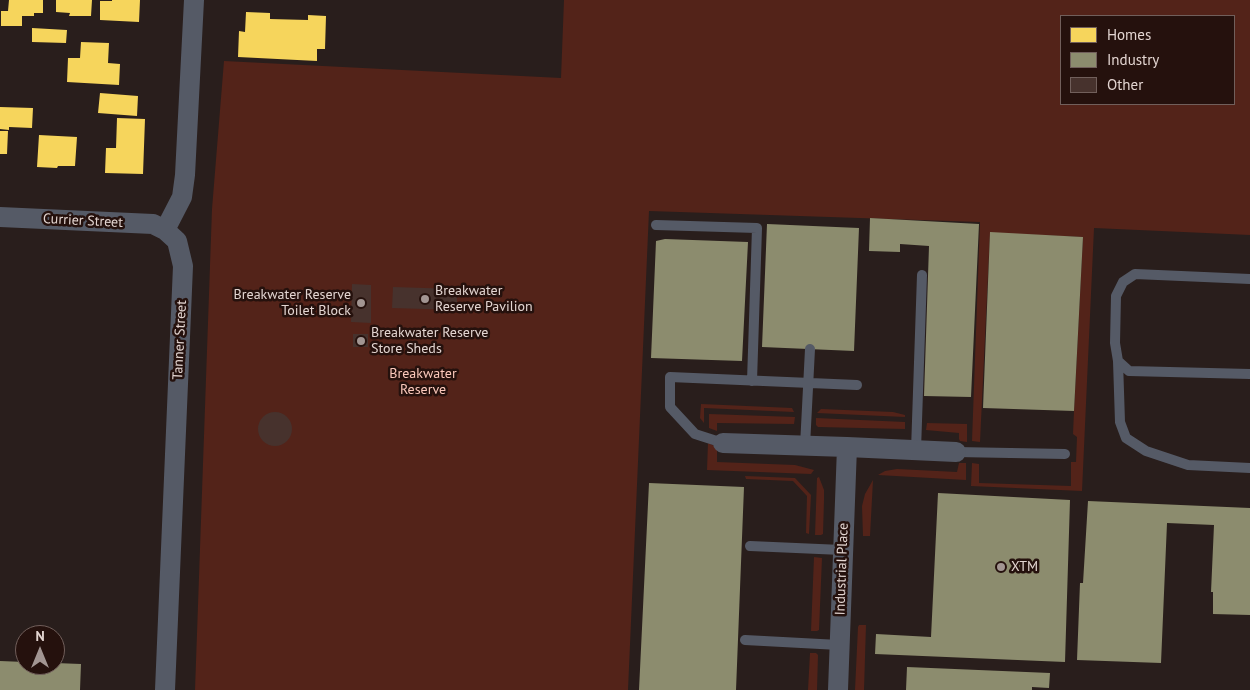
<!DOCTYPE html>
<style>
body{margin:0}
#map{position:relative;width:1250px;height:690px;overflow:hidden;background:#291e1c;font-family:"PT Sans",sans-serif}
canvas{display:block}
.legend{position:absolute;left:1060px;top:15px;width:175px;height:90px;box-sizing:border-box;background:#25110d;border:1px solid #715f5b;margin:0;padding:6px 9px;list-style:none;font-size:15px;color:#e3d5d1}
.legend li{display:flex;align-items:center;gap:10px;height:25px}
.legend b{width:25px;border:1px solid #715f5b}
.north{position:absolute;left:15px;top:625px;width:50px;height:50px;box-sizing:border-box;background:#25110d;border:1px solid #715f5b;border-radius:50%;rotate:0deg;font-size:14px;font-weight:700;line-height:20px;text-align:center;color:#e3d5d1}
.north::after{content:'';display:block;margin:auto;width:18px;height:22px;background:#a29592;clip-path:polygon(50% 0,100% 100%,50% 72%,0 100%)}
</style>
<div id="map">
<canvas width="1250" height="690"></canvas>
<ul class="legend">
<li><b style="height:14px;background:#f6d55c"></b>Homes</li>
<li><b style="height:14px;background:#8c8c6e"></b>Industry</li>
<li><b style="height:14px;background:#47322d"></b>Other</li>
</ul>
<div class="north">N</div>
</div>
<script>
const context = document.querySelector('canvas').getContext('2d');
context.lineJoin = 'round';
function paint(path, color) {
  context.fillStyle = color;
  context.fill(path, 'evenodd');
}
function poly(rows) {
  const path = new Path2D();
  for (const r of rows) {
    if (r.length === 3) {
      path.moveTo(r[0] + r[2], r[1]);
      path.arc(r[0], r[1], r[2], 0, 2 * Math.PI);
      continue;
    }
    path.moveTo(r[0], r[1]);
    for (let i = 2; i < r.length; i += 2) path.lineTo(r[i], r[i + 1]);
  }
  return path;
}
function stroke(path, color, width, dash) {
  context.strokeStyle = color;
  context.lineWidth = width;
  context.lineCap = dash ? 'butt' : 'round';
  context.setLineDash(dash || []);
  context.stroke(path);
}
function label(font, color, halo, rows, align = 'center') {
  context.font = font + ' "PT Sans",sans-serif';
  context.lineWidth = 5;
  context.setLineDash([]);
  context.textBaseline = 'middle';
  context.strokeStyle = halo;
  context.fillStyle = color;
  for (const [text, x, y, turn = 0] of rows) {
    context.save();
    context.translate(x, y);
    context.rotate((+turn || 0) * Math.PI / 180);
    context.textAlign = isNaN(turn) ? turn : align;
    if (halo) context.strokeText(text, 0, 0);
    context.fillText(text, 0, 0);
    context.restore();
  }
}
const green = poly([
 [564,0,1250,0,1250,235,1094,228,1082,491,971,486,972,463,979,464,979,483,1071,486,1071,462,1076,462,1077,437,1073,434,1074,411,1083,237,990,233,980,442,972,441,980,222,649,211,628,690,195,690,212,209,224,61,561,78],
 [1061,16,1234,16,1234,104,1061,104],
 [701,404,792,408,794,412,704,408,704,423,700,418],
 [821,409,893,412,905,415,905,417,817,413],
 [709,414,795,417,794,424,717,423,717,431,709,428],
 [816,418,905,422,905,429,818,427,816,425],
 [927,423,967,424,967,442,960,441,959,439,959,433,926,430],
 [708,443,717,447,717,462,795,465,814,470,811,474,707,470],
 [959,463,966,463,966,480,878,475,885,471,897,469,957,472],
 [745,476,795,478,811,495,809,534,806,533,807,496,793,481,746,479],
 [819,477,824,490,824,500,823,534,821,535,815,535,817,478],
 [873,480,870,536,863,536,862,506,865,494],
 [814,557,822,558,819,630,817,631,811,631],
 [859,625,866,625,864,690,855,690,858,627],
 [810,653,816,653,818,655,817,690,808,690]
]);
const homes = poly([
 [9,0,43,0,43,13,34,13,34,16,22,16,22,26,1,26,1,11,8,11],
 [56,0,92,0,91,16,69,16,70,13,56,12],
 [112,0,140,0,139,22,100,20,100,1,112,1],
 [246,12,270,13,270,19,308,20,308,15,326,16,325,49,317,49,317,61,238,57,239,31,245,32],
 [32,28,67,30,66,43,32,42],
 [81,42,109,43,108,63,120,64,119,85,67,82,68,58,80,58],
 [100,93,138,96,137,116,98,113],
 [0,107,33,108,32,128,9,127,9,130,0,129],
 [117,118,145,119,143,174,105,173,106,148,116,148],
 [0,131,8,131,7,154,0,154],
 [39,135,77,137,75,166,58,166,57,168,37,167]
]);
const industry = poly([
 [870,218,979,224,971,397,924,396,929,246,900,244,900,252,869,251],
 [767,224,859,228,854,351,762,347],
 [990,232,1083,237,1074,411,983,408],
 [665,239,748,242,742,361,651,358,656,241],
 [649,483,744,487,736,690,639,690],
 [938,493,1070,500,1065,662,875,654,876,634,931,637],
 [1088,501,1250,508,1250,615,1213,614,1213,592,1211,592,1214,525,1167,523,1161,663,1077,660,1080,583,1083,583],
 [0,661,25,662,25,665,55,665,55,663,81,664,80,690,0,690],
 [907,667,1050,673,1049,688,1032,687,1032,690,906,690]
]);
const building = poly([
 [352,284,371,285,371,323,351,322],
 [393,287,457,289,457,310,392,308],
 [353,334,368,334,368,347,353,347],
 [275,429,17]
]);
const service = poly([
 [656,225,757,228,752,381],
 [1250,279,1135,274,1123,282,1116,296,1115,343,1118,361,1129,371,1250,374],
 [1118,361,1120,422,1126,438,1146,451,1188,465,1250,468],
 [723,443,695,434,670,407,670,377,857,385],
 [805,446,810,349],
 [916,450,922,275],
 [956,452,1065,454],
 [750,546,842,550],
 [745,640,839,645]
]);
const minor = poly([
 [0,217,153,224,165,230,177,241,183,266,165,690],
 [165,230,182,197,185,175,194,0],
 [723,443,847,447,838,690],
 [847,447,956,452]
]);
const markers = [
 [425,299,5,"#a29592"],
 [361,303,5,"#a29592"],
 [361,341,5,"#a29592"],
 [1001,567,5,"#a29592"]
];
const streetNames = [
 ["Currier Street",83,221,3],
 ["Tanner Street",180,340,-87],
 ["Industrial Place",842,569,-88]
];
const poiNames = [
 ["Breakwater",435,291],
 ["Reserve Pavilion",435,307],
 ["Breakwater Reserve",351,295,"right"],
 ["Toilet Block",351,311,"right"],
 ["Breakwater Reserve",371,333],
 ["Store Sheds",371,349],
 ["XTM",1011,567]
];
const parkNames = [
 ["Breakwater",423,374],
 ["Reserve",423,390]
];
paint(green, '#532319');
paint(homes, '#f6d55c');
paint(industry, '#8c8c6e');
paint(building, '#47322d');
stroke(service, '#555a66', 10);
stroke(minor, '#555a66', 20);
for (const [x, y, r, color] of markers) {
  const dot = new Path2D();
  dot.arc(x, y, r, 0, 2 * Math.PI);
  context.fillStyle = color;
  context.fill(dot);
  stroke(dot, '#25110d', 2);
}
label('14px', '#e3d5d1', '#25110d', streetNames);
label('14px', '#e3d5d1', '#25110d', poiNames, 'left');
label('14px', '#fbc8bb', '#25110d', parkNames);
</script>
